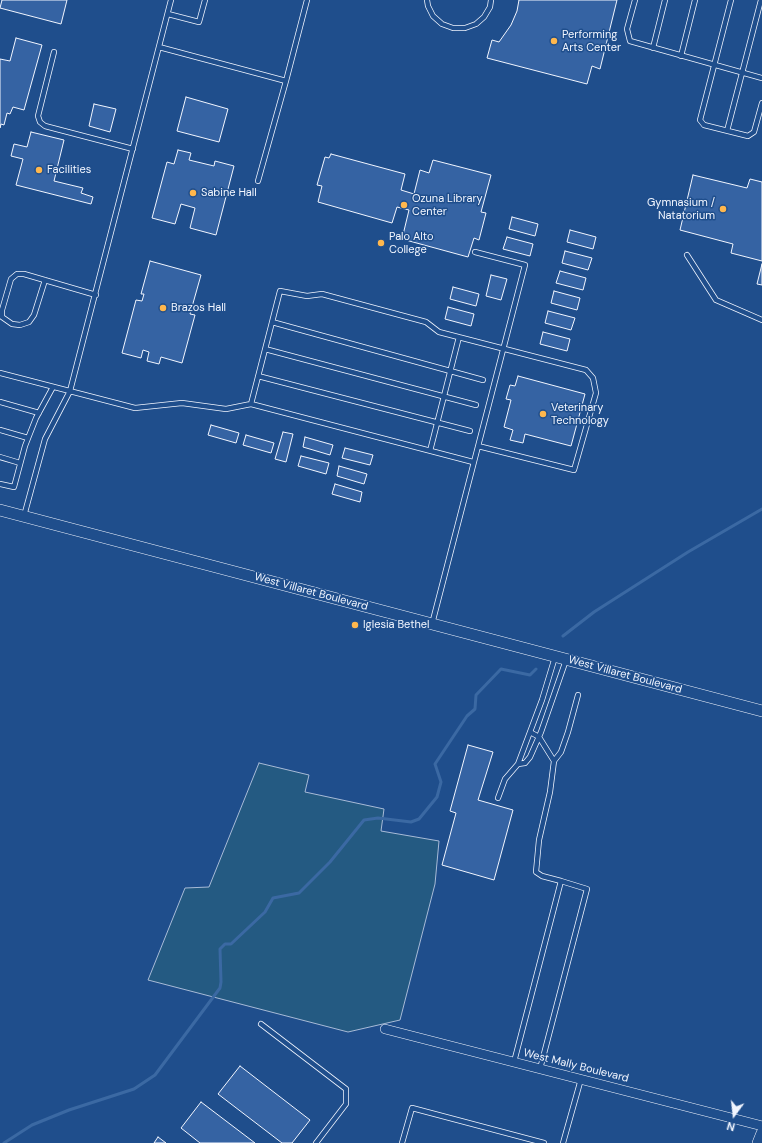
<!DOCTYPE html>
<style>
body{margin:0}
#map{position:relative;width:762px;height:1143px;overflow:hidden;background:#1f4e8c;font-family:"DM Sans",sans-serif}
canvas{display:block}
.north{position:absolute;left:714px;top:1095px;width:40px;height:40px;-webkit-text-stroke:3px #1f4e8c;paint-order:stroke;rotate:195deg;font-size:11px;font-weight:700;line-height:16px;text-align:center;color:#f2f6ff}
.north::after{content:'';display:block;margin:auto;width:14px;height:18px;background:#f2f6ff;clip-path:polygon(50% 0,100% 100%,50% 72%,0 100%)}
</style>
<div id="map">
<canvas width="762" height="1143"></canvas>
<div class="north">N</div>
</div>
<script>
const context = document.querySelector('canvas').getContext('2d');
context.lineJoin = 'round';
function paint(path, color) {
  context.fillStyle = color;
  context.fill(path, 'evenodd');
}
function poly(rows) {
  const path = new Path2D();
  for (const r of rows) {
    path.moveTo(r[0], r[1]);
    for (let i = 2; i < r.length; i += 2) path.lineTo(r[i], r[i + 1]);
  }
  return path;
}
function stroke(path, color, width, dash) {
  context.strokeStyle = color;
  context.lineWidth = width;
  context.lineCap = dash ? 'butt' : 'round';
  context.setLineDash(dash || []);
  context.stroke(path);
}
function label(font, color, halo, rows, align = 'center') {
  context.font = font + ' "DM Sans",sans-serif';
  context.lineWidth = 3;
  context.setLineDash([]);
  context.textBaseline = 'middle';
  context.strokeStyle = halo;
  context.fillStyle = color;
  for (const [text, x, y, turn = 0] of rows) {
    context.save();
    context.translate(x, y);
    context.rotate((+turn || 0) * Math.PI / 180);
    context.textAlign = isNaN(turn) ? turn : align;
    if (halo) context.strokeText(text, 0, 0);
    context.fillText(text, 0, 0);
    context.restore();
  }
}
const green = poly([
 [259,763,309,775,305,792,384,809,381,831,439,841,435,884,400,1020,348,1032,148,980,185,888,209,887,259,763]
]);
const stream = poly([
 [563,636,594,612,688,552,762,509],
 [4,1143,32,1125,69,1110,134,1089,155,1075,220,988,221,982,220,949,225,944,231,944,265,912,273,898,299,893,330,862,364,820,378,818,411,822,419,819,437,797,441,782,435,764,467,716,475,709,476,695,501,669,530,675,536,669]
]);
const building = poly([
 [2,0,67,0,61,24,0,8,2,0],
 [519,0,617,0,600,69,592,66,587,84,487,58,492,40,499,42,511,25,517,11,519,0],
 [16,38,42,45,24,110,13,107,10,114,7,113,4,125,1,124,0,128,0,59,10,61,16,38],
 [186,97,228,109,219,142,177,131,186,97],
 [94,104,116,109,110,132,89,126,94,104],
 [31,132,64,140,54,181,83,188,81,193,93,197,91,204,16,185,23,159,11,156,14,144,27,147,31,132],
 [178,150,191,153,189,160,214,166,215,161,234,166,216,235,190,228,195,208,181,204,175,224,152,218,167,162,174,164,178,150],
 [331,154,405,174,401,190,414,194,420,170,429,173,433,160,491,175,481,212,486,213,479,240,474,238,468,257,402,239,409,210,397,207,392,223,318,202,322,186,317,185,325,157,329,158,331,154],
 [693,175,747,188,750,179,762,182,762,261,731,253,733,244,680,230,693,175],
 [512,217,538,224,535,236,509,229,512,217],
 [570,230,596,237,593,249,567,242,570,230],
 [507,237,533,244,530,256,503,249,507,237],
 [565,251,592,258,588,270,562,263,565,251],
 [150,261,201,275,190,314,195,315,182,363,161,357,159,364,147,361,149,352,143,350,141,358,122,353,136,300,142,301,144,294,141,294,150,261],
 [762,264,762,285,757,284,762,264],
 [560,271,586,278,583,290,556,283,560,271],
 [491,275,507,279,501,300,486,296,491,275],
 [453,287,479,294,476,306,450,299,453,287],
 [554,291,580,298,577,310,551,303,554,291],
 [448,307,474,314,471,326,445,319,448,307],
 [548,311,575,318,571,330,545,323,548,311],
 [543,332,570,339,567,351,540,344,543,332],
 [518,376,585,394,571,446,525,434,523,443,510,440,513,430,504,427,511,400,506,399,510,385,515,386,518,376],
 [211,425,239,433,236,443,208,435,211,425],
 [283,432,293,434,286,462,275,459,283,432],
 [246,435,274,443,271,453,243,445,246,435],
 [305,437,333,445,330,455,303,447,305,437],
 [345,448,373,455,370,465,342,458,345,448],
 [301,456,329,463,326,474,298,466,301,456],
 [339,466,367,474,364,484,337,476,339,466],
 [335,484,362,492,360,502,332,494,335,484],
 [468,745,493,752,478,800,513,810,494,880,442,865,456,813,450,811,468,745],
 [240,1066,310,1120,292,1143,282,1143,218,1094,240,1066],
 [201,1102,255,1143,200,1143,181,1128,201,1102],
 [158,1137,166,1143,154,1143,158,1137]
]);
const service = poly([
 [427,0,428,6,433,16,442,24,453,28,465,28,476,24,484,17,490,7,491,0],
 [635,0,627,29,630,41,762,78],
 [731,0,700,120,704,125,748,136,754,132,762,103],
 [168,14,199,22,205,0],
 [159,47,286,81,307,0],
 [653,48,665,0],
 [54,52,38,116,40,122,45,126,133,149],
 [681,56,695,0],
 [727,131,761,0],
 [258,181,286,81],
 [687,255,716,300,762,320],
 [45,280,34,315,29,322,20,325,12,324,2,317,2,310,11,279,17,274,24,274,96,295],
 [272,322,483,380],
 [265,349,476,405],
 [0,373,135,408,182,403,226,409,251,404,473,462],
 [258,376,470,431],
 [0,402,39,413],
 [251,404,280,291,307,296,322,294,426,322,439,332,586,370,593,378,596,393,574,470,478,446],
 [0,430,28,438],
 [430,451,459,337],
 [0,457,20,463],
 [0,484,14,487,25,446,36,418,53,387],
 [24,516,45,439,70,391,171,0],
 [432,624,525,265,475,252],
 [554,761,561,752,568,732,578,695],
 [518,764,542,700,555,657],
 [498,798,505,779,518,764,525,763,530,757,541,732,566,660],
 [261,1024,346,1089,346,1104,316,1143],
 [514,1062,561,881,542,876,536,872,539,840,550,792,554,761,539,737,530,732],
 [540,1069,587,889,561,881],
 [402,1143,412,1108,544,1143],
 [563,1143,581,1079]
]);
const minor = poly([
 [385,1029,762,1126]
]);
const tertiary = poly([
 [0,510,762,711],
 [758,1143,762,1133]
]);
const markers = [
 [554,41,4,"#ffb74d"],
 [39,170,4,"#ffb74d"],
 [193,193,4,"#ffb74d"],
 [404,205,4,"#ffb74d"],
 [723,209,4,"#ffb74d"],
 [381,243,4,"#ffb74d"],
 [163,308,4,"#ffb74d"],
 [543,414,4,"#ffb74d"],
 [355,625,4,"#ffb74d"]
];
const poiNames = [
 ["Performing",562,35],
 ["Arts Center",562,48],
 ["Facilities",47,170],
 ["Sabine Hall",201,193],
 ["Ozuna Library",412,199],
 ["Center",412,212],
 ["Gymnasium /",715,203,"right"],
 ["Natatorium",715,216,"right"],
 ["Palo Alto",389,237],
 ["College",389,250],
 ["Brazos Hall",171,308],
 ["Veterinary",551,408],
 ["Technology",551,421],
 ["Iglesia Bethel",363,625]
];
const streetNames = [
 ["West Villaret Boulevard",311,592,15],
 ["West Villaret Boulevard",625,675,15],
 ["West Mally Boulevard",576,1066,14]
];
paint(green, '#245a82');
stroke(green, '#a8bbd7', 1);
stroke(stream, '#3b69a3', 3);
paint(building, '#3563a3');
stroke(building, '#f2f6ff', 1);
stroke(service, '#f2f6ff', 6);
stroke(minor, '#f2f6ff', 10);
stroke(tertiary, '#f2f6ff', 12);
stroke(service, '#1f4e8c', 4.5);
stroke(minor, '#1f4e8c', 9);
stroke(tertiary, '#1f4e8c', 11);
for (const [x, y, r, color] of markers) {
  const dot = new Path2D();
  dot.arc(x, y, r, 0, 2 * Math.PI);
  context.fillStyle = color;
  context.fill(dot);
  stroke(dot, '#1f4e8c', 1.5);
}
label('11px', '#f2f6ff', '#1f4e8c', poiNames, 'left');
label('11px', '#f2f6ff', '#1f4e8c', streetNames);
</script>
